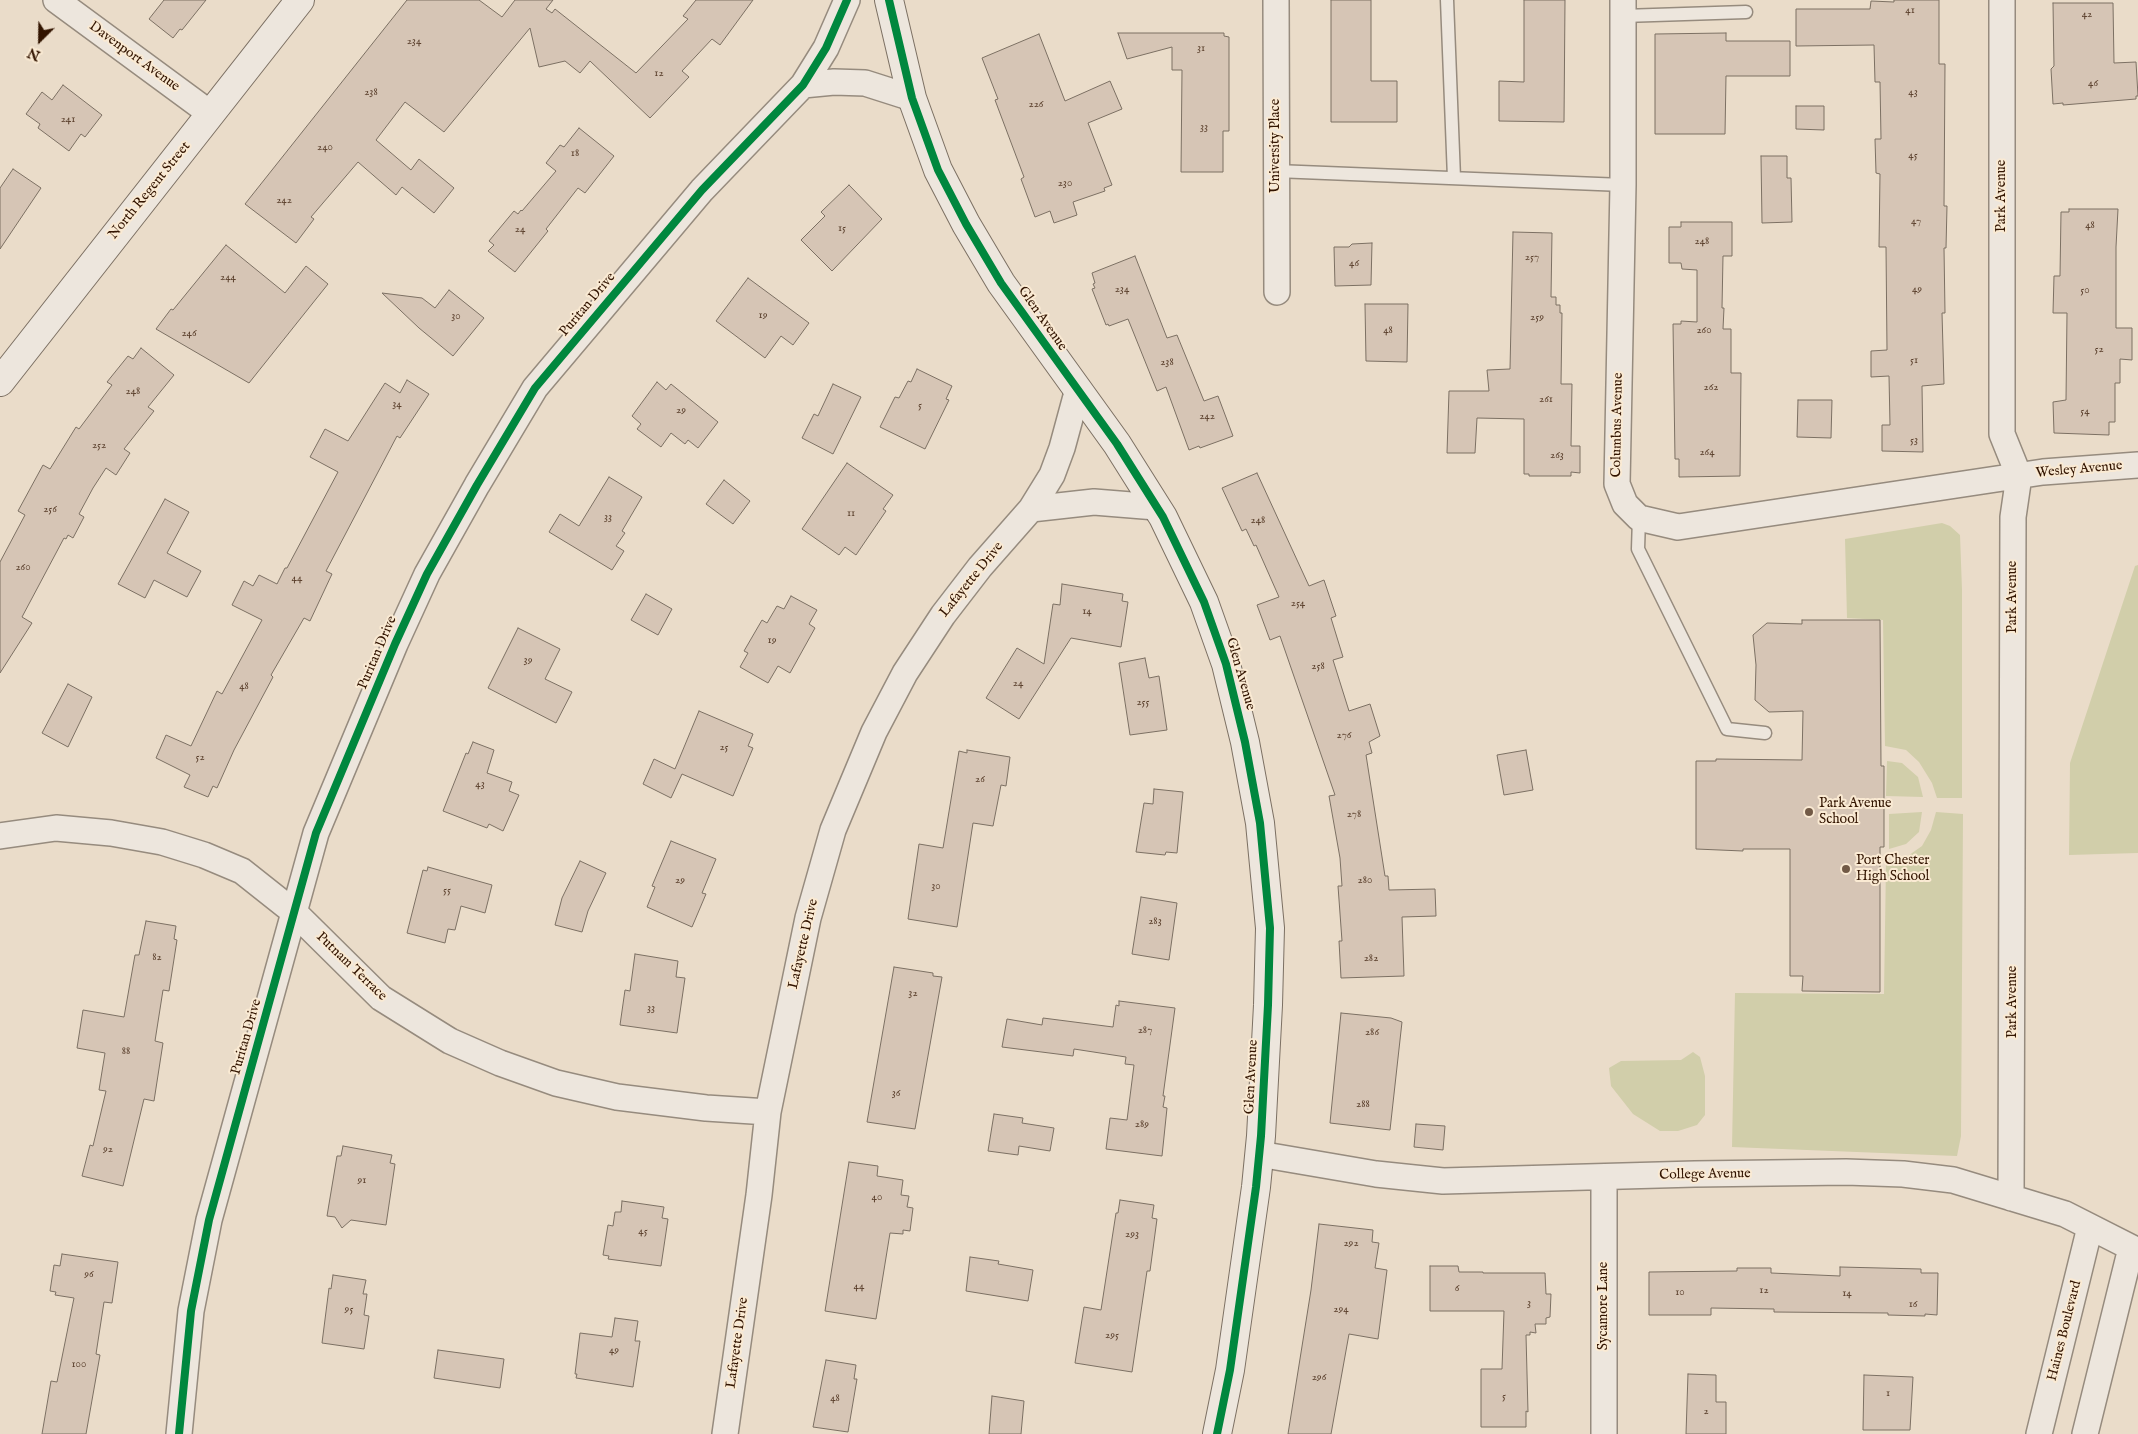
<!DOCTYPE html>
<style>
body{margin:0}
#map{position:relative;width:2138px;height:1434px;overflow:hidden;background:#eadcc9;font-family:"IM FELL English",serif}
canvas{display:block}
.north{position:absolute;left:15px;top:15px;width:50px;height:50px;-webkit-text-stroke:4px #faead3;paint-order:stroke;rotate:203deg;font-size:14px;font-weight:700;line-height:20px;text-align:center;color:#321400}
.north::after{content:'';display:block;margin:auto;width:18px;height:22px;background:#321400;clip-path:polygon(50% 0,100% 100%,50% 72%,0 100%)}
</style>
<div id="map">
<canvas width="2138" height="1434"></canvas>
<div class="north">N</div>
</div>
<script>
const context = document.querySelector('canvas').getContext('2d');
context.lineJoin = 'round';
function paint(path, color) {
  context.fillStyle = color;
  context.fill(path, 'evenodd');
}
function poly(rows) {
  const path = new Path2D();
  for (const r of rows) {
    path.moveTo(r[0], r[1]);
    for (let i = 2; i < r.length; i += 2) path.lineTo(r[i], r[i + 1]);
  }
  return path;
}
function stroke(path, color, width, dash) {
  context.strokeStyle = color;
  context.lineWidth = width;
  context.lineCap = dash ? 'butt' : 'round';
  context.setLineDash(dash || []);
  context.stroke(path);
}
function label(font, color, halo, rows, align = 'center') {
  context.font = font + ' "IM FELL English",serif';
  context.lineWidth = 4;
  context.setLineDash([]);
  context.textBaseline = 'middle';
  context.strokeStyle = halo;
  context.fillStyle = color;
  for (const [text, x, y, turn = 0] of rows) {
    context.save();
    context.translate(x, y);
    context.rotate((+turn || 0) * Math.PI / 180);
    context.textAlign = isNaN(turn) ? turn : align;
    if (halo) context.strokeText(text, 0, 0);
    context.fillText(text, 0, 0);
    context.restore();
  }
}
const green = poly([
 [1942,523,1950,526,1960,535,1962,590,1962,798,1937,798,1932,783,1919,762,1906,750,1885,746,1883,620,1847,618,1845,539],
 [2138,565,2138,853,2069,855,2070,763,2135,566],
 [1887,761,1902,763,1918,777,1923,797,1886,796],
 [1922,812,1919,832,1906,844,1889,849,1889,814],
 [1936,812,1963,814,1961,1136,1957,1156,1732,1147,1735,993,1884,994,1886,864,1902,860,1922,846,1931,830],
 [1693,1052,1700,1057,1705,1076,1705,1115,1697,1125,1678,1131,1660,1131,1633,1114,1611,1086,1609,1068,1621,1061,1681,1060]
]);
const building = poly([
 [164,0,206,0,182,30,180,29,173,38,149,19,164,0],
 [407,0,479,0,502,17,515,0,553,0,546,9,552,13,555,9,636,73,688,19,683,16,696,0,753,0,720,45,712,39,682,71,689,77,650,118,590,61,580,73,565,61,539,67,530,28,444,132,405,102,376,140,411,170,419,159,454,188,434,213,402,187,396,195,358,162,311,217,314,219,296,243,245,204,407,0],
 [1331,0,1371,0,1371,81,1397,81,1397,122,1331,122,1331,0],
 [1524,0,1565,0,1564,122,1499,121,1499,81,1524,82,1524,0],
 [1894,0,1939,0,1939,64,1945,64,1944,206,1947,206,1946,248,1944,248,1945,313,1942,313,1944,384,1922,386,1923,452,1882,451,1882,425,1890,425,1889,376,1871,377,1871,351,1887,350,1886,247,1879,247,1880,174,1876,173,1875,139,1881,139,1880,82,1875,82,1874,45,1796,46,1796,9,1870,9,1871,1,1894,2,1894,0],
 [2053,3,2113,3,2114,63,2136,62,2138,96,2136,96,2136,99,2063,105,2063,103,2053,104,2051,69,2054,66,2053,3],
 [1118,33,1224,33,1224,36,1229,37,1229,131,1223,131,1223,172,1181,172,1182,70,1172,70,1172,47,1127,59,1118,33],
 [1726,33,1726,41,1790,41,1790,76,1726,76,1725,134,1655,134,1655,34,1726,33],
 [1039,34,1065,101,1110,81,1122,109,1088,123,1112,185,1104,188,1105,191,1073,202,1077,215,1054,223,1050,211,1035,217,1021,179,1024,177,995,100,998,99,982,58,1039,34],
 [63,85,102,115,85,137,81,134,69,151,38,128,40,124,26,114,42,92,52,100,63,85],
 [1796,106,1824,106,1824,130,1796,129,1796,106],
 [579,128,614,156,585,193,578,188,546,229,548,231,515,272,488,251,494,245,489,241,514,211,518,214,521,210,522,211,556,171,546,163,560,145,564,147,579,128],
 [1761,156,1787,156,1787,178,1791,178,1792,222,1762,223,1761,156],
 [13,169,41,188,0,249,0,188,13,169],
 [849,185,882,219,832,271,801,240,825,216,821,212,849,185],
 [2069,209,2118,209,2116,247,2116,328,2132,328,2132,360,2120,359,2120,383,2115,383,2115,422,2109,422,2109,435,2054,433,2053,402,2066,400,2067,313,2053,313,2054,276,2060,276,2061,212,2069,212,2069,209],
 [1681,222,1732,222,1732,256,1723,256,1722,308,1724,308,1723,329,1731,329,1731,373,1741,373,1740,476,1679,477,1679,459,1675,459,1673,324,1681,324,1681,321,1697,322,1697,270,1682,269,1681,263,1669,263,1669,227,1681,227,1681,222],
 [1513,232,1552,233,1551,297,1556,297,1556,305,1560,305,1560,313,1562,313,1561,384,1572,384,1571,446,1580,446,1580,473,1571,472,1571,476,1529,476,1529,474,1524,474,1524,419,1477,418,1475,453,1447,453,1449,391,1489,391,1487,370,1510,369,1513,232],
 [1372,243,1371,285,1335,286,1334,247,1349,247,1352,244,1372,243],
 [226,245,285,293,306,266,328,284,249,383,156,329,171,309,173,310,226,245],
 [1135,256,1167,338,1177,335,1204,401,1218,396,1233,436,1200,448,1199,446,1189,450,1166,387,1157,391,1128,319,1109,326,1108,324,1106,325,1092,289,1095,288,1093,284,1095,283,1092,273,1135,256],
 [748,278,809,323,793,345,781,336,765,358,716,321,748,278],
 [449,290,484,318,453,356,419,328,382,293,422,298,435,308,449,290],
 [1365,304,1408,304,1407,362,1366,361,1365,304],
 [141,348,174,375,148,407,154,411,124,449,130,453,116,475,106,468,93,488,79,514,84,517,73,538,68,535,66,539,64,538,22,617,32,623,0,673,0,562,25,515,18,511,43,465,50,469,76,427,79,429,112,385,107,382,128,356,133,359,141,348],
 [917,369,952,386,946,399,949,400,925,449,880,427,895,397,899,398,908,381,911,382,917,369],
 [407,380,429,394,400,438,397,436,326,571,332,574,310,621,304,618,271,675,273,677,234,750,217,788,213,786,208,797,184,787,190,775,156,758,166,735,191,746,217,691,222,694,262,620,232,605,244,581,253,586,259,575,277,584,285,568,287,568,338,472,310,457,325,429,348,441,385,383,400,393,407,380],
 [657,382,666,390,671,384,718,422,698,448,688,440,685,444,671,433,661,447,637,429,641,424,632,416,657,382],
 [833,384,861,397,833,454,802,438,814,414,818,416,833,384],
 [1798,400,1832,400,1831,438,1797,437,1798,400],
 [847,463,893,495,883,509,886,511,856,555,845,547,839,555,802,529,847,463],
 [1257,473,1309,586,1324,580,1336,616,1331,618,1343,657,1333,660,1349,711,1370,704,1380,736,1369,742,1372,753,1366,755,1385,876,1388,876,1389,890,1435,889,1436,916,1402,917,1404,976,1341,978,1339,941,1342,941,1338,886,1342,886,1340,858,1329,796,1335,795,1280,636,1270,640,1257,605,1279,597,1256,545,1254,546,1246,529,1242,531,1222,488,1257,473],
 [609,477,642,497,622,531,625,533,616,546,624,551,612,570,549,532,560,514,579,526,609,477],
 [724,480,750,501,733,524,706,504,724,480],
 [165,499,189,512,167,553,201,571,187,597,154,580,145,598,118,584,165,499],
 [1062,584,1123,594,1122,601,1128,602,1121,647,1071,638,1019,719,986,698,1017,648,1044,664,1053,604,1060,605,1062,584],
 [646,594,672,609,658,635,631,620,646,594],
 [791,596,817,610,809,624,815,628,790,673,778,666,768,683,740,667,748,653,744,651,762,620,767,623,777,606,784,609,791,596],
 [1802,620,1880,620,1881,766,1884,766,1884,847,1880,847,1880,992,1802,991,1803,976,1790,976,1790,849,1743,849,1743,851,1696,849,1696,761,1716,761,1716,759,1802,760,1803,711,1769,712,1755,700,1756,665,1753,635,1767,623,1802,624,1802,620],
 [518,628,560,649,545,679,572,692,556,723,488,688,518,628],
 [1145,658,1149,678,1159,676,1167,730,1130,735,1119,663,1145,658],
 [68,684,92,697,68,747,42,733,68,684],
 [699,711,753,734,748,746,753,748,733,796,682,774,671,798,643,784,654,759,675,769,699,711],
 [473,742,494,750,487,773,512,782,509,791,519,795,503,831,489,824,487,828,443,811,466,753,468,754,473,742],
 [967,750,1010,757,1006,786,1001,785,993,826,973,823,957,927,908,919,919,844,943,848,959,751,967,753,967,750],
 [1526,750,1533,790,1504,795,1497,755,1526,750],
 [1154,789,1183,792,1177,853,1166,852,1165,855,1136,852,1144,803,1153,804,1154,789],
 [671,841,716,859,702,893,706,894,692,927,647,907,655,887,652,886,671,841],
 [580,861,606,873,588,911,582,932,555,925,562,898,580,861],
 [428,867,492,885,485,913,461,906,455,930,448,929,445,943,407,933,423,870,427,871,428,867],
 [1141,897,1177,903,1169,960,1132,954,1141,897],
 [146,921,176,926,174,939,177,940,169,991,163,990,155,1041,163,1043,154,1101,144,1099,123,1186,82,1176,90,1145,93,1146,106,1091,99,1090,105,1053,77,1048,83,1010,124,1017,135,955,139,955,146,921],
 [635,954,678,961,676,977,685,978,677,1033,620,1025,625,990,630,991,635,954],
 [894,967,933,973,933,976,942,977,915,1129,867,1122,894,967],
 [1119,1001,1175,1008,1163,1096,1165,1096,1163,1107,1167,1108,1162,1156,1106,1149,1110,1118,1127,1120,1134,1065,1125,1064,1126,1057,1074,1049,1073,1056,1002,1047,1007,1019,1042,1025,1043,1018,1113,1027,1116,1005,1119,1006,1119,1001],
 [1341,1013,1391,1018,1402,1022,1390,1130,1330,1123,1341,1013],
 [994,1114,1023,1118,1022,1123,1054,1128,1050,1151,1019,1146,1018,1155,988,1151,994,1114],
 [1416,1124,1445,1126,1443,1150,1414,1147,1416,1124],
 [343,1146,392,1155,390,1163,395,1164,386,1225,351,1220,342,1228,335,1217,327,1216,337,1156,341,1156,343,1146],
 [849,1162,878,1166,877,1176,903,1180,901,1195,909,1196,907,1207,913,1208,910,1231,903,1230,903,1234,890,1233,876,1319,825,1311,849,1162],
 [1120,1200,1154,1205,1152,1218,1157,1219,1150,1271,1147,1271,1132,1372,1075,1363,1084,1307,1101,1310,1116,1213,1118,1213,1120,1200],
 [622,1201,664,1207,662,1218,668,1219,661,1266,608,1259,609,1256,603,1255,608,1225,613,1226,615,1212,621,1212,622,1201],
 [1319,1224,1373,1230,1372,1242,1379,1243,1375,1268,1387,1270,1378,1339,1349,1334,1331,1434,1288,1434,1311,1290,1319,1224],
 [62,1254,118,1262,112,1303,104,1302,96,1354,100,1355,86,1434,42,1434,51,1381,57,1382,74,1298,55,1295,56,1292,50,1291,54,1265,60,1266,62,1254],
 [970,1257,999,1261,998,1264,1033,1270,1028,1301,966,1291,970,1257],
 [1430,1266,1458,1266,1459,1272,1483,1272,1483,1273,1545,1273,1546,1294,1551,1294,1550,1317,1546,1318,1546,1324,1535,1324,1536,1333,1530,1332,1530,1335,1526,1335,1528,1412,1526,1411,1526,1427,1481,1427,1481,1369,1502,1369,1504,1311,1430,1311,1430,1266],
 [1840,1267,1921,1269,1921,1273,1938,1273,1937,1315,1925,1314,1925,1316,1888,1315,1888,1313,1774,1312,1774,1309,1711,1308,1711,1315,1649,1315,1649,1272,1737,1271,1737,1268,1771,1268,1771,1273,1840,1276,1840,1267],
 [333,1275,366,1280,363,1294,367,1294,364,1315,369,1316,364,1349,322,1343,329,1288,331,1289,333,1275],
 [615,1318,638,1321,635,1341,640,1341,633,1387,576,1378,577,1374,575,1374,580,1333,612,1337,615,1318],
 [438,1350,504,1359,500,1388,434,1378,438,1350],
 [826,1360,856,1365,854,1379,857,1379,848,1432,813,1427,826,1360],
 [1688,1374,1716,1375,1716,1402,1726,1402,1726,1434,1686,1434,1688,1374],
 [1864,1375,1913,1377,1910,1430,1863,1430,1864,1375],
 [992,1396,1024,1401,1021,1434,989,1434,992,1396]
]);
const lane = poly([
 [1447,0,1454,178],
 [1623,16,1746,12],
 [1276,171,1623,185],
 [1639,518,1638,549,1727,729,1765,733]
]);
const street = poly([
 [56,0,211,114],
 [1276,0,1277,292],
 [1623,0,1623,185,1617,484,1625,504,1639,518,1678,527,2043,472,2138,465],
 [2002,0,2002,434,2019,476,2013,517,2011,1198],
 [803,85,834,82,865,83,912,98],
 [1031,509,1094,502,1156,507],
 [0,836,56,828,111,833,162,842,204,855,242,871,295,913,381,998,450,1041,500,1063,556,1083,617,1097,706,1108,768,1112],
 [1259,1154,1376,1174,1443,1181,1695,1174,1846,1172,1903,1174,1953,1180,2065,1214,2138,1251],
 [179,1434,191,1311,209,1220,316,833,395,644,427,574,477,485,535,388,702,190,803,85,826,48,847,0],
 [725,1434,759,1195,768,1112,808,918,833,830,874,732,905,673,943,615,980,567,1031,509,1052,475,1062,448,1078,389],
 [1604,1434,1604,1178],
 [2039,1434,2090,1227],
 [2085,1434,2131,1248]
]);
const secondary = poly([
 [889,0,912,98,938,170,966,224,1001,283,1117,444,1163,517,1204,602,1226,664,1245,742,1260,823,1270,928,1268,1005,1261,1136,1256,1187,1230,1370,1217,1434],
 [0,382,300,0]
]);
const cycleway = poly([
 [889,0,912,98,938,170,966,224,1001,283,1117,444,1163,517,1204,602,1226,664,1245,742,1260,823,1270,928,1268,1005,1261,1136,1256,1187,1230,1370,1217,1434],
 [179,1434,191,1311,209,1220,316,833,395,644,427,574,477,485,535,388,702,190,803,85,826,48,847,0]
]);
const markers = [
 [1809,812,5,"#725a46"],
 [1846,869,5,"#725a46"]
];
const numberNames = [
 ["41",1910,11],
 ["42",2087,15],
 ["234",414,42],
 ["31",1201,49],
 ["12",659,74],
 ["46",2093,84],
 ["238",371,93],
 ["43",1913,93],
 ["226",1036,105],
 ["241",68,120],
 ["33",1204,128],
 ["240",325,148],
 ["18",575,154],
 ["45",1913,156],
 ["230",1065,184],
 ["242",284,201],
 ["47",1916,222],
 ["48",2090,226],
 ["15",842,229],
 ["24",520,230],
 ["248",1702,242],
 ["257",1532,258],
 ["46",1354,264],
 ["244",228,278],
 ["234",1122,290],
 ["49",1917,290],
 ["50",2085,291],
 ["19",763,316],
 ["30",456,317],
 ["259",1537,318],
 ["48",1388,331],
 ["260",1704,331],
 ["246",189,334],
 ["52",2099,350],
 ["51",1914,361],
 ["238",1167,363],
 ["262",1711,388],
 ["248",133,392],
 ["261",1546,400],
 ["34",397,405],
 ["5",920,406],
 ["29",681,411],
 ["54",2085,412],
 ["242",1207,417],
 ["53",1914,441],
 ["252",99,446],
 ["264",1707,453],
 ["263",1557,456],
 ["256",50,510],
 ["11",851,514],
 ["33",608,518],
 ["248",1258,521],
 ["260",23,568],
 ["44",297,579],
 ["254",1298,604],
 ["14",1087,612],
 ["19",772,641],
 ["39",528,661],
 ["258",1318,667],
 ["24",1018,684],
 ["48",244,687],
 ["255",1143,703],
 ["276",1344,736],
 ["25",724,748],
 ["52",200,758],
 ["26",980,780],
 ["43",480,785],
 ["278",1354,815],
 ["29",680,881],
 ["280",1365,881],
 ["30",936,887],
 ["55",447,891],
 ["283",1155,922],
 ["82",157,958],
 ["282",1371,959],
 ["32",913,994],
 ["33",651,1009],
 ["287",1145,1031],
 ["286",1372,1033],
 ["88",126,1052],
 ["36",896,1094],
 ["288",1363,1105],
 ["289",1142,1125],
 ["92",108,1150],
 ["91",362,1181],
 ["40",877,1198],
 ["45",643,1232],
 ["293",1132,1235],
 ["292",1351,1244],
 ["96",89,1275],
 ["44",859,1287],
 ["6",1457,1289],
 ["12",1764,1291],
 ["10",1680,1293],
 ["14",1847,1294],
 ["3",1529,1304],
 ["16",1913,1305],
 ["95",349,1310],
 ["294",1341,1310],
 ["295",1112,1336],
 ["49",614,1351],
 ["100",79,1365],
 ["296",1319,1378],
 ["1",1888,1394],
 ["5",1504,1397],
 ["48",835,1399],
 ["2",1706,1412]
];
const streetNames = [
 ["Davenport Avenue",134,57,36],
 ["University Place",1276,146,-90],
 ["North Regent Street",150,191,-51],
 ["Park Avenue",2002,196,-90],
 ["Puritan Drive",588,305,-50],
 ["Glen Avenue",1042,319,55],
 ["Columbus Avenue",1618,425,-89],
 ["Wesley Avenue",2079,470,-5],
 ["Lafayette Drive",972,580,-51],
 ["Park Avenue",2013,597,-90],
 ["Puritan Drive",378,653,-67],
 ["Glen Avenue",1240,674,74],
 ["Lafayette Drive",804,944,-77],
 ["Putnam Terrace",351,967,44],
 ["Park Avenue",2013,1002,-90],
 ["Puritan Drive",247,1037,-74],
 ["Glen Avenue",1252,1077,-87],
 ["College Avenue",1705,1175,-1],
 ["Sycamore Lane",1604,1306,-90],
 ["Haines Boulevard",2065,1331,-76],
 ["Lafayette Drive",738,1343,-82]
];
const poiNames = [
 ["Park Avenue",1819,804],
 ["School",1819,820],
 ["Port Chester",1856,861],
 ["High School",1856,877]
];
paint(green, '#d1ceaa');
paint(building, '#d6c5b5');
stroke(building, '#7c7063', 1);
stroke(lane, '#968b7e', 15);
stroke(street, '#968b7e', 28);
stroke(secondary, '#7c7063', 30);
stroke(lane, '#ede6dd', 12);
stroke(street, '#ede6dd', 25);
stroke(secondary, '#ede6dd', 28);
stroke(cycleway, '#00873e', 8);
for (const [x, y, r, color] of markers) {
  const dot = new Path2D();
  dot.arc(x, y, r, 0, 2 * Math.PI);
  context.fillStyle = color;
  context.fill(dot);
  stroke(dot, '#faead3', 2);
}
label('11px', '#5b402d', null, numberNames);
label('14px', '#321400', '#faead3', streetNames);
label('14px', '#321400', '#faead3', poiNames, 'left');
</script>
